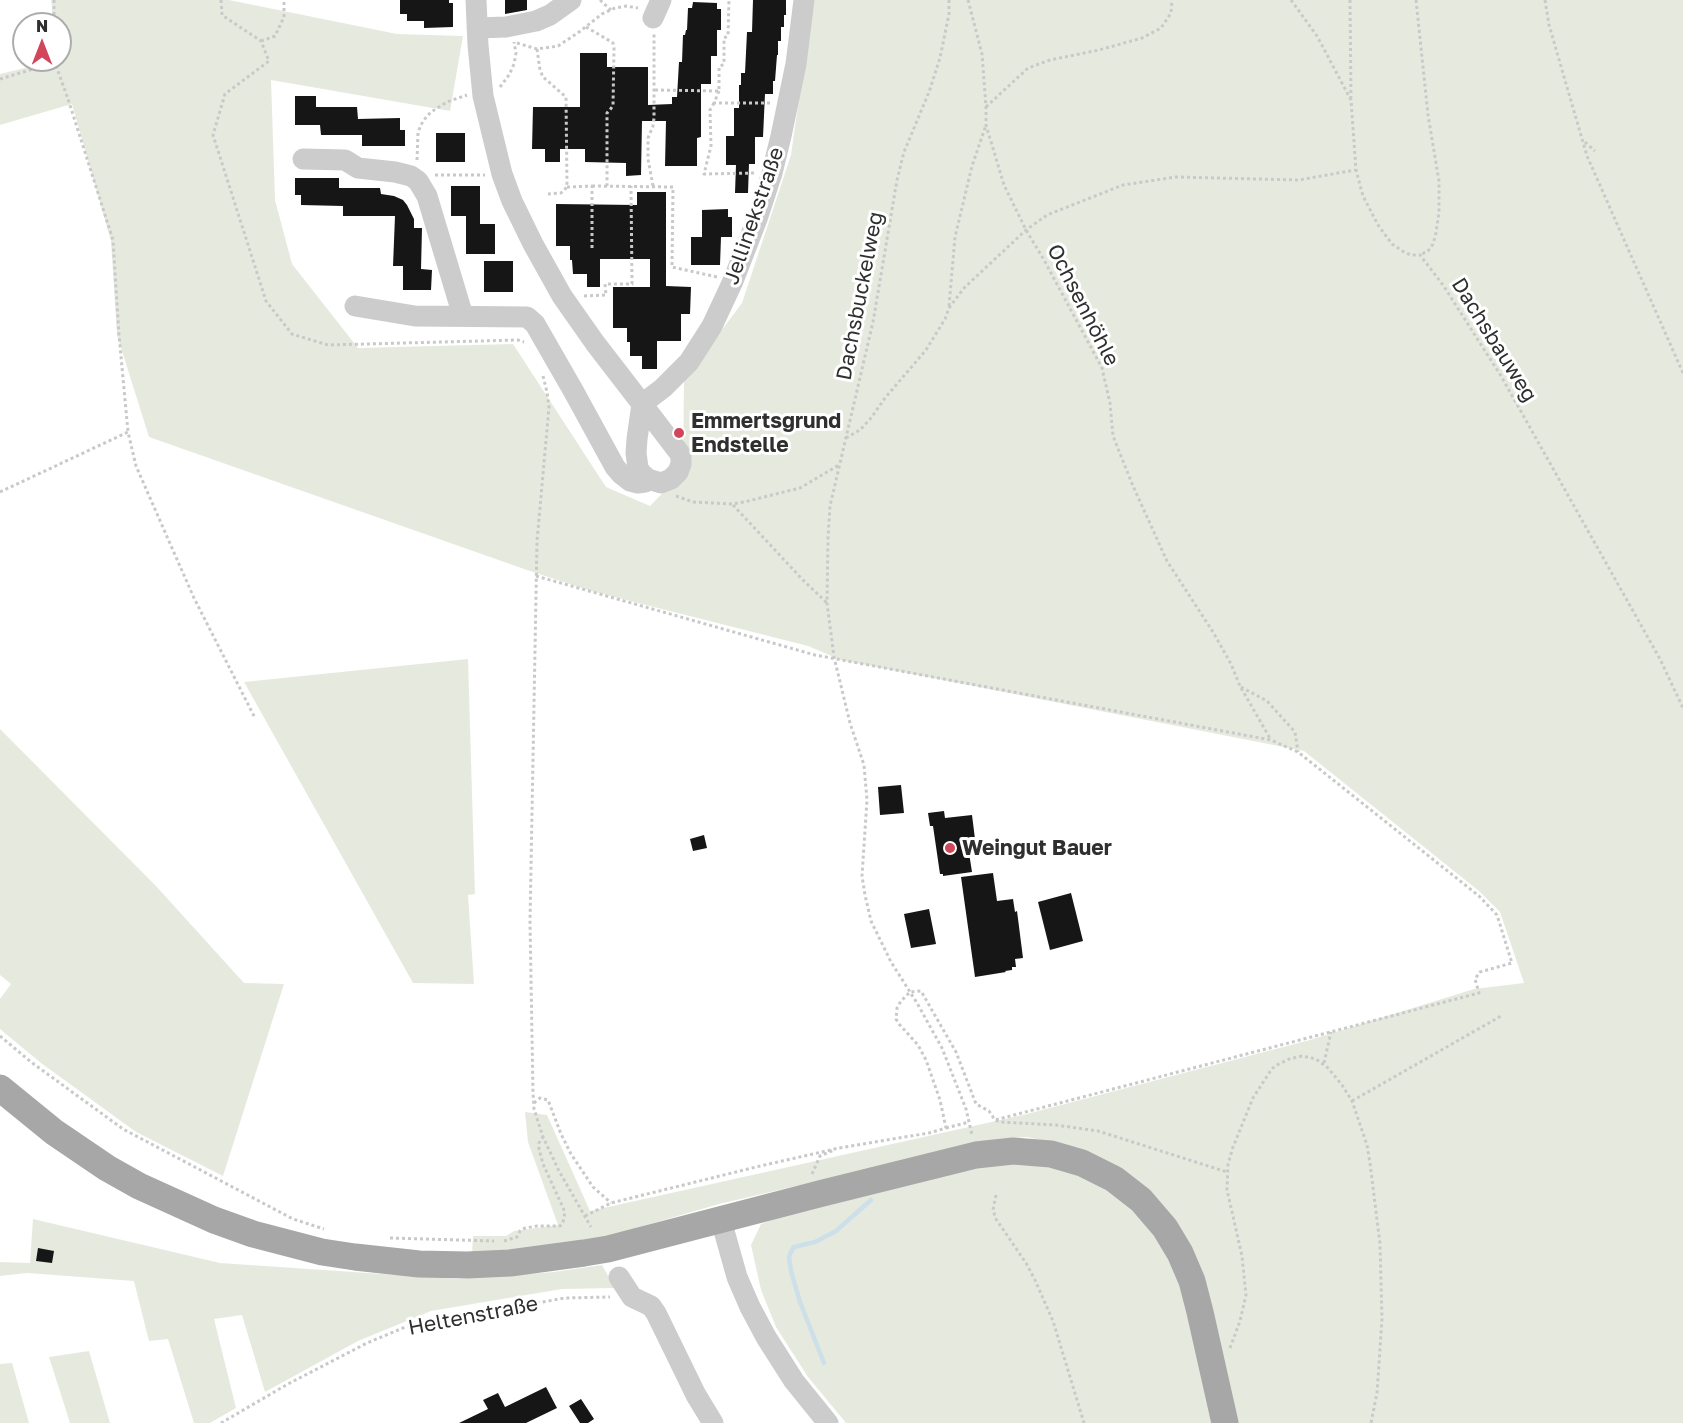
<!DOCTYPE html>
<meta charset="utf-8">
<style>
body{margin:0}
#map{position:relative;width:1683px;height:1423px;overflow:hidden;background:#fff;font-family:"Golos Text",sans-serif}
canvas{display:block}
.north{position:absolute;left:12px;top:12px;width:60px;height:60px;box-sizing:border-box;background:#fff;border:2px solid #acacac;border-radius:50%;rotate:0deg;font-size:16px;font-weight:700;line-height:24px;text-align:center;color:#2f2f2f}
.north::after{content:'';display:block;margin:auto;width:21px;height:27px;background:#d1465a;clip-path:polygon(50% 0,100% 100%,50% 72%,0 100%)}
</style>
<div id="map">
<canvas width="1683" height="1423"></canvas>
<div class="north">N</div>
</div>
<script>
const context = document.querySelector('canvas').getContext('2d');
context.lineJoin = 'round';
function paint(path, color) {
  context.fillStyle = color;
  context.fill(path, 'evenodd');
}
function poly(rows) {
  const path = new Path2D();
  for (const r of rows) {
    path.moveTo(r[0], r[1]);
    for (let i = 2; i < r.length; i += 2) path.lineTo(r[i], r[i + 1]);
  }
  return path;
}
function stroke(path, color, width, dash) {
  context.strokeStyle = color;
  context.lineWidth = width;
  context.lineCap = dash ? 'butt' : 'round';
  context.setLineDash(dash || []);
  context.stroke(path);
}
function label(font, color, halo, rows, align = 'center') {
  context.font = font + ' "Golos Text",sans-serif';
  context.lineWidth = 6;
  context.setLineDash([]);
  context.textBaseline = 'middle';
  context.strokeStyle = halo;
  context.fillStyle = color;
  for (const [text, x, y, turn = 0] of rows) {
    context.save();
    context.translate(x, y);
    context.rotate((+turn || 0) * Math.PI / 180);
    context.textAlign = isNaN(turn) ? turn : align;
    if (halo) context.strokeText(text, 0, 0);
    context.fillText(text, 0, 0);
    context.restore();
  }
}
const green = poly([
 [51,0,229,0,397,34,463,36,450,111,271,80,275,200,292,264,358,348,513,344,606,487,650,506,683,472,684,380,742,303,791,155,813,0,1683,0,1683,1423,1234,1423,1185,1237,1077,1148,1027,1137,998,1139,719,1204,623,1232,574,1243,472,1254,473,1236,506,1236,514,1231,558,1225,528,1142,525,1112,547,1115,590,1211,1023,1115,1310,1040,1474,989,1524,983,1500,912,1479,891,1304,751,841,660,808,646,591,591,527,570,149,437,117,335,111,241,72,104,0,125,0,74,50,62,50,60,60,60,60,24,52,24,52,7],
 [468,659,475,894,468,895,474,984,413,983,244,682],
 [0,729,156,886,244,983,284,984,223,1176,136,1132,41,1063,0,1029,0,999,11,984,0,975],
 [975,1159,1078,1168,1135,1206,1178,1262,1216,1423,846,1423,808,1377,776,1327,761,1290,751,1245,761,1224,810,1206],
 [33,1219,220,1263,457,1279,554,1272,602,1265,615,1288,562,1289,431,1311,358,1341,265,1392,242,1315,214,1319,236,1408,210,1423,194,1423,168,1339,149,1341,134,1281,27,1273,0,1276,0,1262,30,1263],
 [89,1351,110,1423,70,1423,49,1357],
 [12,1363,29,1423,0,1423,0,1364]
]);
const stream = poly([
 [824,1363,800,1302,791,1271,789,1257,791,1252,794,1247,815,1242,836,1231,871,1200]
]);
const building = poly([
 [400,0,449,0,449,3,453,3,453,27,424,28,424,21,407,21,407,14,400,14],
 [505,0,527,0,527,10,505,14],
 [753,0,786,0,786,15,784,15,784,27,781,27,781,41,778,41,778,55,777,55,775,81,773,81,773,94,765,94,763,137,755,137,755,164,749,164,748,193,735,193,736,165,726,165,726,136,734,136,734,108,739,108,739,85,741,85,741,73,745,73,747,32,752,32],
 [693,2,717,3,717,9,721,9,721,30,717,30,717,56,711,56,711,84,701,84,701,137,697,138,697,166,665,166,666,121,642,121,641,175,626,176,626,163,585,162,585,149,560,149,560,162,545,162,545,149,532,149,533,107,580,107,580,53,607,53,607,67,648,67,648,105,672,104,672,97,677,97,679,62,682,62,683,35,685,35,686,30,687,30,688,8,692,8],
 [295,96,316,96,316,107,357,107,358,119,400,118,400,130,405,130,405,146,362,146,362,135,321,135,320,125,295,125],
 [436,133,465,133,465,162,436,162],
 [295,178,339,178,339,188,380,188,381,194,394,196,403,200,407,205,414,219,414,228,422,228,421,269,432,270,431,290,403,290,403,266,393,266,395,216,343,216,343,206,301,205,301,195,295,195],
 [451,186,480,186,480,224,495,224,495,254,466,254,466,216,451,216],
 [637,192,666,192,666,286,691,287,690,314,681,314,681,341,657,341,657,369,642,369,642,356,630,356,630,342,627,342,627,328,613,328,613,287,650,287,650,259,600,259,600,287,587,287,587,274,573,274,572,260,570,260,570,246,556,246,556,204,637,205],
 [728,209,728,217,732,217,732,237,721,237,720,265,691,265,691,237,702,237,702,210],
 [484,261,513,261,513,292,484,292],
 [901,785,904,813,880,815,878,787],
 [944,811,945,818,972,815,975,839,967,840,972,872,943,876,943,874,940,874,933,826,930,826,928,813],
 [704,835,707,848,693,851,690,839],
 [993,873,997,901,1013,899,1015,912,1017,911,1023,958,1015,959,1016,967,1012,967,1012,970,1005,971,1006,972,975,977,961,877],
 [1071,893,1083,941,1050,950,1038,902],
 [929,909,936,944,911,948,904,914],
 [38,1248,54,1251,52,1263,36,1261],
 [546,1387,557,1408,526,1423,459,1423,488,1409,483,1400,498,1393,505,1407],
 [581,1399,594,1419,588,1423,580,1423,569,1406]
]);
const path = poly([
 [54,0,54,24],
 [221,0,222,15,261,41,269,61,225,94,213,135,266,301,292,334,328,345,518,340,524,342],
 [600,0,611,10],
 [949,0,949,14,940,58,929,92,904,152,897,180,873,322,830,506,828,538,827,603,834,657,850,723,864,765,867,800,862,876,865,895,871,921,891,962,917,1003,942,1048,966,1109,972,1135],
 [968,0,982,54,986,107,986,125,1004,185,1026,230,1044,260,1102,368,1110,403,1113,436,1133,486,1167,561,1213,632,1231,664,1240,686,1271,740],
 [1291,0,1317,36,1351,100,1356,170,1363,196,1378,225,1392,244,1404,252,1411,255,1420,255,1443,285,1501,376,1660,659,1683,708],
 [1350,0,1351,98],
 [1416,0,1428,115,1439,181,1439,212,1436,233,1433,244,1428,251,1420,255],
 [1545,0,1549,25,1587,156,1683,373],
 [586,27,610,41,613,43,614,48,613,106,607,113,607,186],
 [261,41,275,36,284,17,284,0],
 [517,43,537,49,558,46,579,32,602,14,615,8,626,6,638,8],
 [537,49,540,70,543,77,566,97,567,187,561,193,548,194],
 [54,60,68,99,113,240,119,335,128,432],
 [0,79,53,63],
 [500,87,509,75,514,64,516,53,514,42],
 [655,90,719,91,719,67,724,64,724,38,728,36,729,0],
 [719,91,714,103,772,103],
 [714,103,710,110,711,146,704,174,756,173],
 [986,107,1028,68,1050,60,1099,50,1142,38,1161,28,1171,13,1172,0],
 [1585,142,1595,151],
 [417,160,418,132,423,121,431,112,447,102,467,95],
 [435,175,485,175],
 [592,186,673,187,672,267,717,277],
 [653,186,648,159,648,138,653,126,654,118,654,33],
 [567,187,592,186,592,251],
 [584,296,606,295,605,284,632,284,631,186],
 [949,306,955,237,972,166,986,125],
 [543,376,547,392,549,407,537,541,530,922,533,1093,534,1109,543,1137,559,1171,591,1227],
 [846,438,860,430,871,418,885,398,926,350,945,319,949,308,964,288,1026,230,1047,215,1123,185,1176,177,1299,180,1355,170],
 [0,492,128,432,136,466,194,598,255,718],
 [676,496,693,502,732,504,744,502,800,488,839,465],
 [733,505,802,579,827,603],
 [536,576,815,655,1271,740,1298,752,1479,896,1497,915,1512,963,1480,972,1475,979,1479,993,995,1120],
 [1241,687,1267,701,1295,732,1298,752],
 [0,1036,31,1062,123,1129,293,1219,324,1229],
 [1324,1063,1331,1032],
 [1352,1101,1501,1016],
 [534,1103,540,1098,548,1100,561,1134,571,1154,593,1187,611,1203],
 [946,1128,969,1122],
 [812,1174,820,1156,834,1150],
 [996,1195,993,1210,996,1219,1026,1263,1035,1280,1053,1321,1084,1423],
 [585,1216,611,1203,756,1167,839,1148,929,1133,946,1128,940,1100,926,1060,918,1045,899,1024,896,1019,897,1008,901,1001,910,992,921,991,956,1052,976,1104,989,1111,995,1120,1000,1122,1056,1125,1098,1131,1227,1172],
 [390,1238,494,1241],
 [504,1241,517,1237,520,1231,525,1228,537,1226,560,1226,563,1222,565,1212,543,1164,539,1149,539,1143,543,1137],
 [1230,1348,1240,1321,1246,1295,1242,1256,1227,1190,1228,1164,1233,1147,1253,1098,1271,1070,1275,1066,1289,1059,1302,1056,1316,1059,1328,1068,1342,1085,1352,1101,1367,1145,1370,1163,1380,1244,1382,1319,1377,1393,1371,1423],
 [221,1423,288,1384,367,1343,415,1323,436,1321,565,1298,610,1297]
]);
const minor = poly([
 [476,0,478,45,483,96,502,174,512,201,533,244,562,296,595,343,642,404,681,455,681,464,678,472,671,479,661,483,648,479,641,473,638,468,636,453,637,439,642,404],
 [653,18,661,0],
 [477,28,506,27,536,21,550,15,571,0],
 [303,159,345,160,358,168,395,172,411,176,418,181,427,196,463,316],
 [355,306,415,316,527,317,535,324,574,392,615,467,621,474,630,481,638,483,645,482,648,479],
 [642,404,663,388,689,362,712,326,733,281,757,219,772,173,781,136,796,64,804,0],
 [721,1220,737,1277,750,1307,766,1337,794,1381,828,1423],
 [619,1277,632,1297,651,1306,656,1313,696,1395,713,1423]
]);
const major = poly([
 [0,1088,54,1132,107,1168,139,1186,214,1220,253,1234,322,1252,355,1257,419,1264,467,1265,510,1263,584,1253,608,1249,819,1194,976,1155,1013,1151,1051,1154,1082,1163,1114,1179,1141,1200,1165,1228,1180,1253,1192,1281,1200,1312,1225,1423]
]);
const markers = [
 [679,433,6,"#d1465a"],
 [950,848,6,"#d1465a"]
];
const streetNames = [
 ["Jellinekstraße",754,216,-71],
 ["Dachsbuckelweg",860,296,-79],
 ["Ochsenhöhle",1083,305,63],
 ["Dachsbauweg",1494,340,58],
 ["Heltenstraße",473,1316,-11]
];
const poiNames = [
 ["Emmertsgrund",691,421],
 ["Endstelle",691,445],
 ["Weingut Bauer",962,848]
];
paint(green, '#e6eade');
stroke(stream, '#cddfe8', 4.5);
paint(building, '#161616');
stroke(path, '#c9c9c9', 3, [3, 3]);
stroke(minor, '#ccc', 21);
stroke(major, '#a7a7a7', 27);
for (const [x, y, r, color] of markers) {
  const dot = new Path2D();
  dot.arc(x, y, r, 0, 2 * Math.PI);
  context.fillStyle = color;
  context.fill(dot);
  stroke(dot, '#fff', 2);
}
label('21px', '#2f2f2f', '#fff', streetNames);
label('bold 21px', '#2f2f2f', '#fff', poiNames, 'left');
</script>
